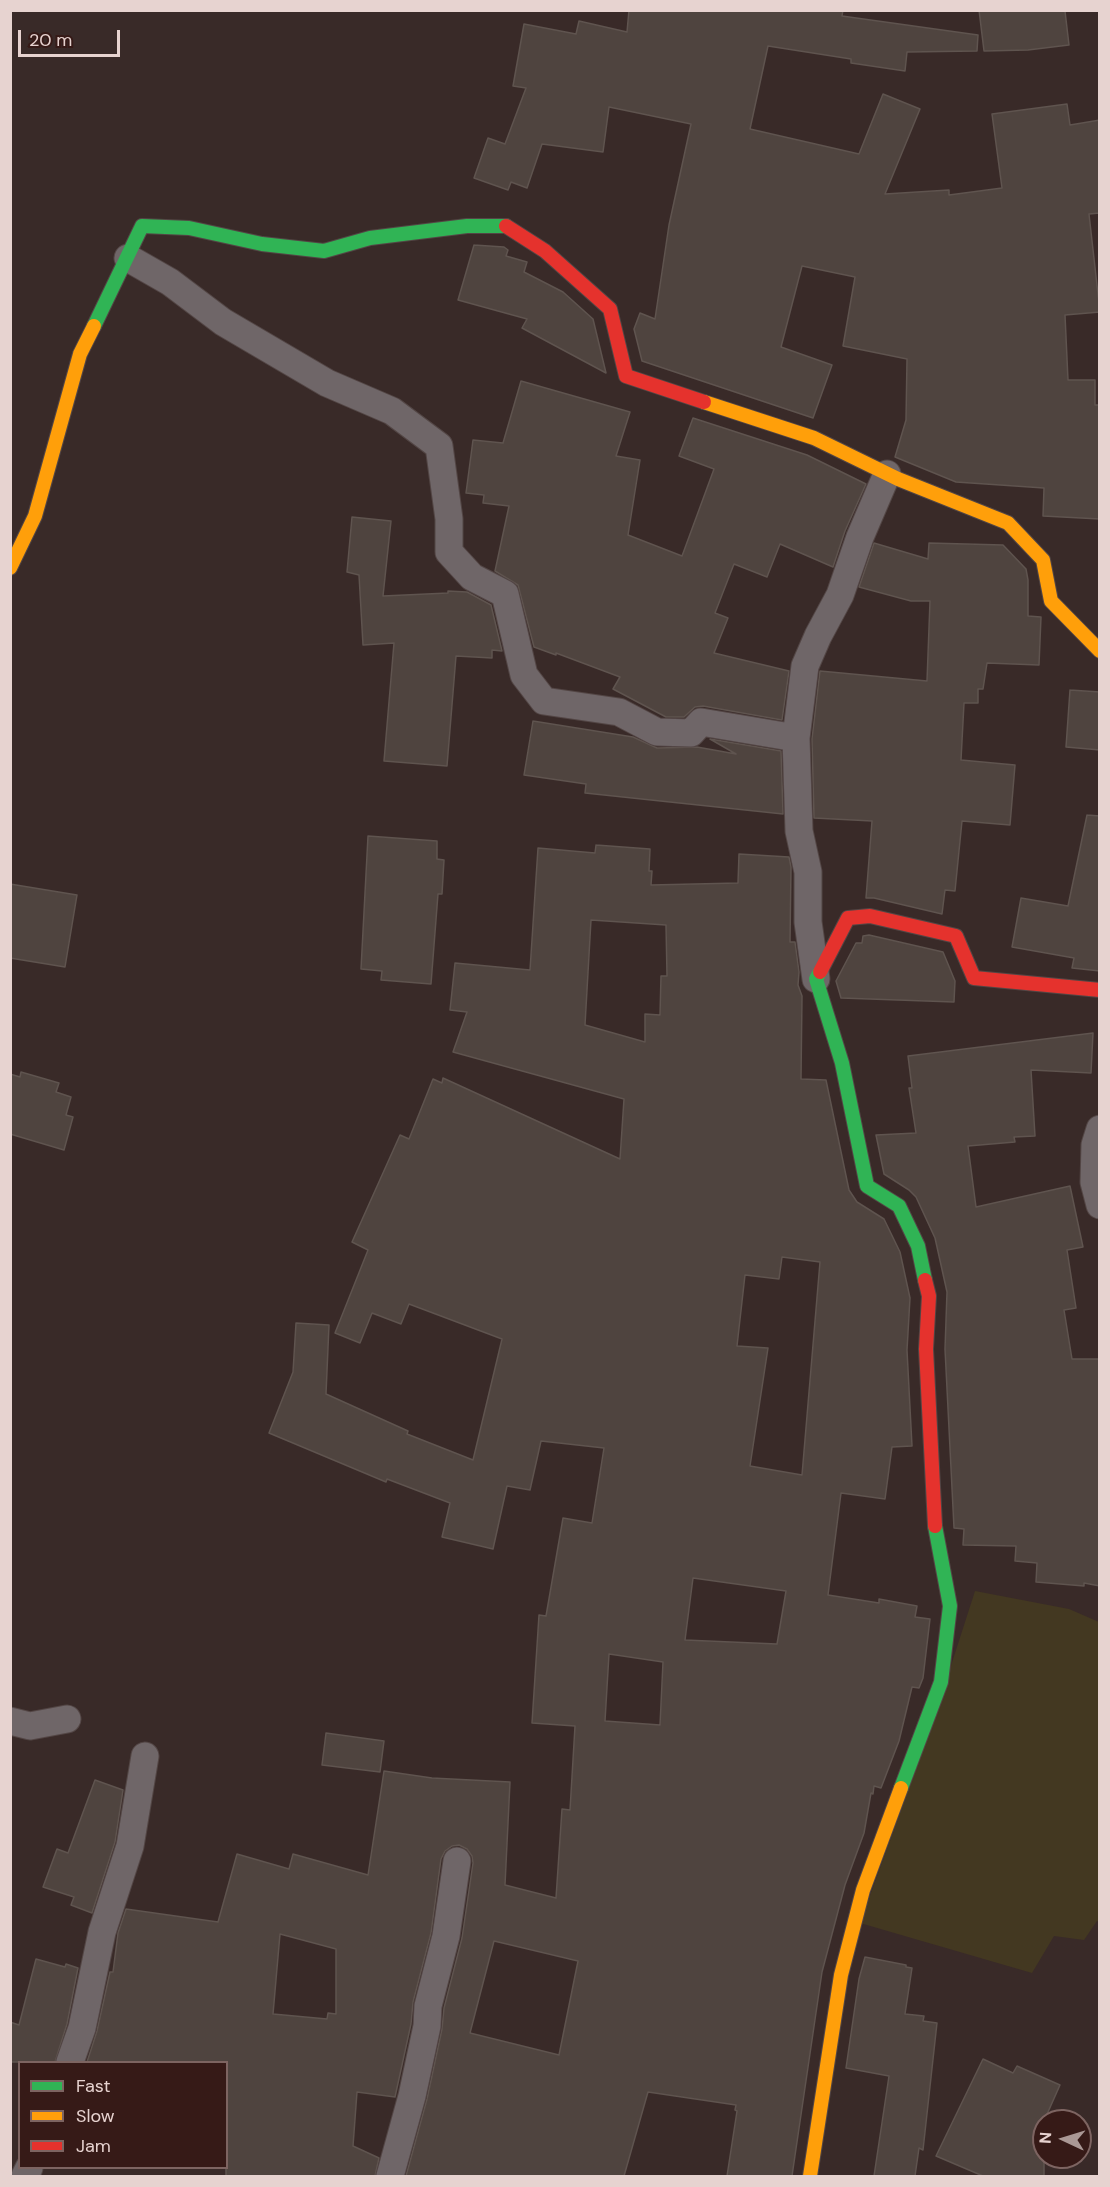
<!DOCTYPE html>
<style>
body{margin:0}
#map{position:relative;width:1110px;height:2187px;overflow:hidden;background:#392a28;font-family:"DM Sans",sans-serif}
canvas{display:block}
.frame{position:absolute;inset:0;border:12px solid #e7d3d0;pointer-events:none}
.legend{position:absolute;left:18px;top:2061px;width:210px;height:108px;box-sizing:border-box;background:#361a17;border:2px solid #7d6461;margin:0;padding:8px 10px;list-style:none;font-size:18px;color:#e7d3d0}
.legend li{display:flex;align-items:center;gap:12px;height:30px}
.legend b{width:30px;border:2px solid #7d6461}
.north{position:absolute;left:1032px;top:2109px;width:60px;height:60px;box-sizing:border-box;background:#361a17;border:2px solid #7d6461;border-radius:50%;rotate:274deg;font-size:16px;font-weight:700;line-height:24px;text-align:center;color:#e7d3d0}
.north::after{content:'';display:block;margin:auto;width:21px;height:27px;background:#aa9895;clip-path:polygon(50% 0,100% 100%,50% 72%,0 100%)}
.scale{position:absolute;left:18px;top:30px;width:102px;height:27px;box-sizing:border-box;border:3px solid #e7d3d0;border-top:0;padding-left:8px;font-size:18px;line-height:21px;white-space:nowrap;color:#e7d3d0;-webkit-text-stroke:4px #361a17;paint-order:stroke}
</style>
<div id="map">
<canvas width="1110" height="2187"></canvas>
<div class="frame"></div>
<ul class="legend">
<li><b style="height:8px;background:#30b455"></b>Fast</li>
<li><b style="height:8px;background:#ff9f0a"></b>Slow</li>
<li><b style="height:8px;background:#e5322d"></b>Jam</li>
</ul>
<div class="north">N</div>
<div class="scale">20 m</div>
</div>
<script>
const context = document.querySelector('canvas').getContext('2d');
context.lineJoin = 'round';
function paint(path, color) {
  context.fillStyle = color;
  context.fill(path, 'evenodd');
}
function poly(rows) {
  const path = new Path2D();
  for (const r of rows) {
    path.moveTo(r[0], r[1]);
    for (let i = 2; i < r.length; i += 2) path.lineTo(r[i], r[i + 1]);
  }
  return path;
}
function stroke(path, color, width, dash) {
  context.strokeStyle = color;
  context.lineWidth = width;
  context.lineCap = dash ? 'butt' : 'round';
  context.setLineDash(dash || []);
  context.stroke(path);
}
const green = poly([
 [975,1591,1069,1609,1099,1622,1099,1922,1097,1921,1084,1940,1054,1936,1032,1973,860,1923,931,1728]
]);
const building = poly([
 [629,10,843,10,842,16,978,35,977,51,907,52,905,71,851,63,851,59,768,46,750,129,859,154,883,94,920,109,885,194,949,190,949,195,1002,188,992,114,1067,104,1070,125,1100,120,1100,213,1089,214,1100,312,1065,315,1068,380,1095,380,1095,405,1100,405,1100,519,1043,516,1044,488,956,482,895,457,906,420,907,359,843,346,855,277,802,266,781,347,832,365,813,418,642,361,634,329,640,313,655,319,669,225,691,124,609,107,603,152,542,144,527,188,511,182,508,190,474,178,488,138,505,144,526,88,513,86,524,24,576,34,579,21,627,32,629,10],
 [979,10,1065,11,1069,45,1028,50,984,51,979,10],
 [474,245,504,247,508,250,506,256,527,262,524,272,563,292,593,319,606,373,522,328,527,319,458,300,474,245],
 [521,381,630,412,616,456,640,460,628,535,682,556,714,469,679,456,693,418,807,455,866,484,845,531,833,567,780,544,767,577,734,564,715,613,728,618,714,653,789,671,782,720,703,706,695,707,684,717,666,717,613,689,620,677,556,653,556,655,534,647,518,585,495,571,509,506,483,503,484,495,466,493,473,440,503,443,521,381],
 [352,517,391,521,383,596,448,593,448,591,467,592,491,605,502,651,492,650,492,658,456,656,447,766,384,761,394,643,363,645,359,575,347,572,352,517],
 [874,543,928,559,929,543,1003,545,1026,569,1028,580,1028,616,1041,617,1039,665,987,663,983,689,978,689,978,703,964,703,961,760,1015,765,1010,825,962,821,955,891,945,890,942,914,874,898,866,898,872,821,814,818,812,739,820,671,927,681,930,601,911,601,859,587,874,543],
 [1070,690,1100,692,1100,750,1066,747,1070,690],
 [533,721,633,737,657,748,697,747,736,754,710,739,781,751,783,814,585,793,586,784,524,775,533,721],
 [1087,815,1100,816,1100,971,1072,968,1074,958,1012,947,1021,898,1068,906,1087,815],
 [368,836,437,841,437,859,444,860,442,894,438,894,431,984,381,980,382,971,361,969,368,836],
 [596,845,650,849,649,871,652,871,651,885,738,883,739,854,789,857,791,867,790,942,795,942,799,972,798,985,802,996,801,1079,826,1080,849,1190,857,1202,884,1219,900,1252,910,1298,907,1350,912,1446,892,1447,885,1499,841,1493,828,1595,879,1603,879,1599,917,1606,915,1617,930,1619,923,1678,919,1688,912,1687,899,1741,881,1788,874,1786,873,1794,871,1793,864,1833,845,1885,822,1972,792,2176,727,2176,737,2111,735,2110,736,2105,648,2092,624,2176,406,2176,427,2099,442,2029,444,2008,462,1938,473,1863,472,1856,467,1849,459,1845,452,1846,445,1851,441,1859,431,1933,413,2002,411,2024,395,2097,357,2092,353,2146,379,2158,375,2176,226,2176,226,2062,87,2062,97,2031,110,1972,113,1972,118,1933,126,1909,218,1922,237,1854,289,1869,293,1854,368,1875,384,1771,432,1778,510,1782,505,1885,556,1898,562,1809,570,1810,575,1726,532,1723,539,1615,546,1616,563,1518,592,1523,604,1448,541,1441,530,1490,507,1486,493,1549,442,1537,450,1503,387,1479,386,1482,269,1433,293,1372,296,1323,329,1325,326,1394,408,1431,407,1434,473,1460,502,1339,409,1304,401,1324,372,1313,360,1343,335,1333,368,1250,352,1242,400,1135,409,1139,433,1079,442,1083,443,1078,620,1159,624,1099,453,1052,467,1012,450,1010,455,963,530,970,538,848,595,853,596,845],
 [591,920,666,925,667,976,661,976,660,1015,645,1014,645,1042,585,1025,591,920],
 [782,1257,820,1262,802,1475,750,1466,768,1348,737,1346,745,1275,779,1279,782,1257],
 [693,1578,786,1591,777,1644,685,1640,693,1578],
 [609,1654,663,1662,660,1725,605,1721,609,1654],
 [280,1934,336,1949,336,2014,328,2013,327,2019,273,2014,280,1934],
 [494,1941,578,1961,559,2055,470,2033,494,1941],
 [10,884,77,895,65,967,10,958,10,884],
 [869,935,943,952,955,981,954,1002,841,998,836,981,856,943,862,943,863,936,869,935],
 [1093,1033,1091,1073,1031,1070,1035,1136,1014,1137,1015,1142,968,1146,976,1207,1070,1186,1083,1247,1067,1250,1076,1308,1064,1310,1072,1359,1100,1359,1100,1586,1084,1583,1084,1586,1036,1582,1037,1563,1015,1561,1016,1546,963,1545,964,1529,954,1528,945,1349,947,1292,935,1238,916,1197,909,1190,884,1174,876,1135,916,1133,909,1088,912,1088,908,1056,1093,1033],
 [21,1072,59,1083,56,1092,71,1097,66,1115,73,1117,64,1150,10,1134,10,1074,20,1077,21,1072],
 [326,1733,384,1741,380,1772,322,1765,326,1733],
 [95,1780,123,1790,115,1842,92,1913,71,1905,74,1897,43,1887,57,1849,68,1853,95,1780],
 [865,1957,906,1965,906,1967,912,1968,905,2014,924,2016,923,2021,937,2023,923,2150,919,2148,915,2176,874,2176,889,2076,846,2068,859,1979,865,1957],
 [36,1959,65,1967,66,1964,78,1968,67,2024,55,2062,10,2062,10,2022,19,2025,36,1959],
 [983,2059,1013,2073,1017,2066,1060,2085,1044,2121,1044,2176,983,2176,936,2156,983,2059]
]);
const street = poly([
 [128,258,170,282,223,322,327,383,392,411,439,446,449,519,449,552,472,577,505,594,524,675,544,701,619,712,657,732,691,733,701,722,796,738],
 [816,979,808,922,808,872,799,831,796,738,805,666,818,636,840,595,860,537,887,474],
 [1100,1129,1095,1145,1094,1182,1100,1205],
 [10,1721,30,1726,67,1719],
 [70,2062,82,2028,102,1932,130,1846,145,1756],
 [25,2176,29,2168],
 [390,2176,412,2096,427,2026,428,2006,446,1936,457,1861]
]);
const fast = poly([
 [94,326,142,226,189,228,262,244,324,251,370,238,467,226,506,226],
 [820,972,816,979,842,1063,867,1186,899,1206,918,1246,925,1280],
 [901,1788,941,1682,950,1606,935,1526]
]);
const slow = poly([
 [704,402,814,438,898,479,1008,523,1043,560,1051,601,1100,651],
 [10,568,35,516,80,354,94,326],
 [810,2176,841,1975,863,1890,901,1788]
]);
const jam = poly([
 [506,226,545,251,610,309,626,376,704,402],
 [820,972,848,918,870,916,956,936,974,978,1100,990],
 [925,1280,929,1296,926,1349,935,1526]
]);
paint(green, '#433821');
paint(building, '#4f443f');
stroke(building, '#5f544f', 1.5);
stroke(street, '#534645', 29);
stroke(fast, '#534645', 16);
stroke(slow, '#534645', 16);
stroke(jam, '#534645', 16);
stroke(street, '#6f6668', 27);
stroke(fast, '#30b455', 14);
stroke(slow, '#ff9f0a', 14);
stroke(jam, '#e5322d', 14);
</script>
